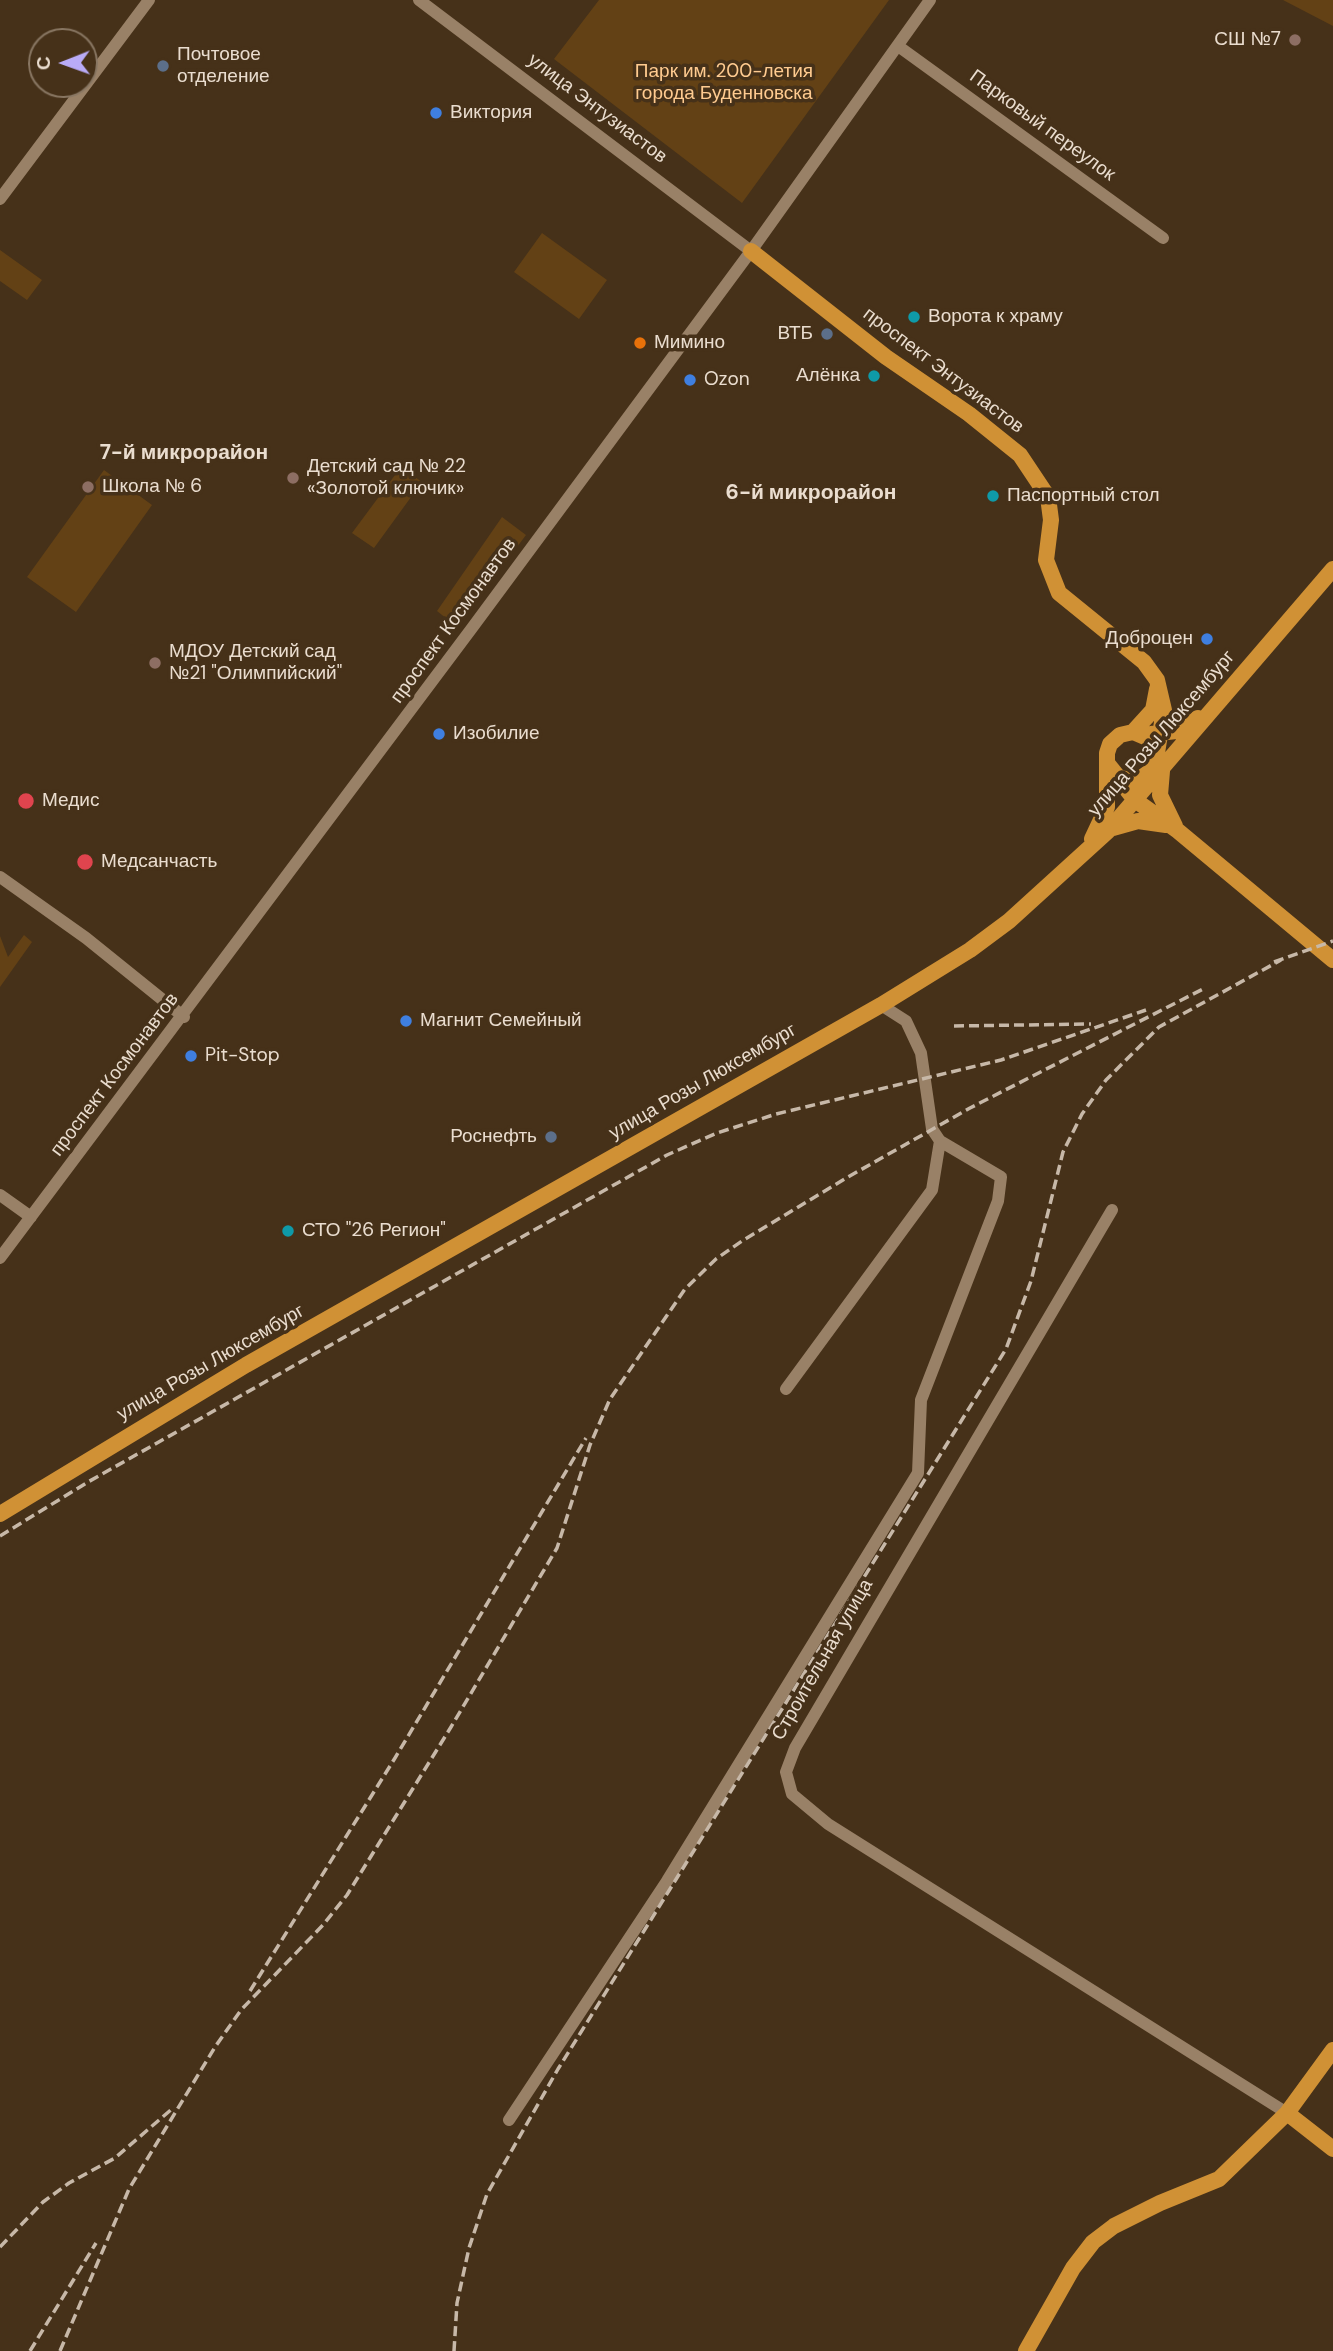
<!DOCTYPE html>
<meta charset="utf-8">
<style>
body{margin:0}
#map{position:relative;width:1333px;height:2351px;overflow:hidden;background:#463119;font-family:"DM Sans",sans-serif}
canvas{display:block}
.north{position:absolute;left:28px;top:28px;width:70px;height:70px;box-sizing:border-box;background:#463119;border:2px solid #887662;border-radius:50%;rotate:269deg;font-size:19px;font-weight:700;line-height:28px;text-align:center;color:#eaddcf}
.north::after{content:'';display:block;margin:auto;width:24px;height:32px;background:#b9abf7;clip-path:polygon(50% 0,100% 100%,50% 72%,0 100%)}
</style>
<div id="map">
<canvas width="1333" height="2351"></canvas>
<div class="north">С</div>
</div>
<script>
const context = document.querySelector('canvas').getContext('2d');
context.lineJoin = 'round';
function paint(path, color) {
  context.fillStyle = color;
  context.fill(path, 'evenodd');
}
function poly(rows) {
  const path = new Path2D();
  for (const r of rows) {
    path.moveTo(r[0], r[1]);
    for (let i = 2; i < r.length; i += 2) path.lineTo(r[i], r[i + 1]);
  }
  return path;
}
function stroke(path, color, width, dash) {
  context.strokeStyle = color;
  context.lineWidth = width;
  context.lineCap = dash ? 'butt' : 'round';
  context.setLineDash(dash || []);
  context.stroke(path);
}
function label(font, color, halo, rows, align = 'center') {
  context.font = font + ' "DM Sans",sans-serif';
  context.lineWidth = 7;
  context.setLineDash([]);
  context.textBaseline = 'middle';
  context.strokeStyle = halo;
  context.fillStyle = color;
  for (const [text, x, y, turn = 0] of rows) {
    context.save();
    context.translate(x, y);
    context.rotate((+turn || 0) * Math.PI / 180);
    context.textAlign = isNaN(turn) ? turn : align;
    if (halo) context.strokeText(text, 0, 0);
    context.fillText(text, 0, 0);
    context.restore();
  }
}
const green = poly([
 [599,0,889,0,742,203,554,59],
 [1283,0,1333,0,1333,26],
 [542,233,607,280,579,319,514,272],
 [0,250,42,280,27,300,0,281],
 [401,467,422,482,374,548,352,533],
 [104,470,152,505,76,612,27,577],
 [502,517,526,535,457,627,437,611],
 [24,935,32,942,0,987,0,936,8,957]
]);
const minor = poly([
 [419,0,751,251],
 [898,46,1163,238],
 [0,199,149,0],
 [0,877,86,938,184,1017],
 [0,1195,31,1217],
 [1112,1210,795,1748,786,1772,792,1794,828,1824,1287,2113],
 [0,1258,472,628,751,251,930,0],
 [786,1389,932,1190,940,1141],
 [509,2120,667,1881,918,1473,921,1400,998,1201,1001,1177,940,1141,932,1129,921,1053,906,1021,881,1005]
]);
const major = poly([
 [751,251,886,357,969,414,1020,455,1048,497,1051,520,1046,560,1059,593,1144,662,1157,680,1164,710,1156,759],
 [1133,732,1153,710,1157,689],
 [1151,734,1176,731,1198,718],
 [1162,771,1160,795,1175,826],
 [1116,776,1135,800,1178,831,1333,960],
 [1113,828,1138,821,1166,825],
 [1092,839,1107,807,1107,753,1110,744,1120,735,1133,732,1147,738,1154,749,1152,770,1137,781,1119,778,1107,763],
 [0,1514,246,1365,881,1005,970,950,1009,921,1108,831,1333,569],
 [1287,2113,1333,2149],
 [1026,2351,1073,2268,1093,2242,1114,2226,1160,2203,1219,2179,1287,2113,1333,2050]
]);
const rail = poly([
 [1274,962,1333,941],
 [954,1026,1091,1024],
 [0,1536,88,1482,667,1155,717,1133,776,1114,1001,1060,1146,1010],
 [250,1991,395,1758,586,1438],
 [0,2247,43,2202,69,2183,115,2158,173,2108],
 [30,2351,96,2243],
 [60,2351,129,2189,215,2047,241,2010,323,1925,347,1895,451,1727,557,1548,590,1445,610,1399,685,1289,716,1259,742,1241,848,1177,970,1108,1203,989],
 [454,2351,457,2303,469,2248,487,2194,558,2069,1006,1349,1031,1281,1063,1152,1082,1114,1106,1080,1159,1027,1281,960]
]);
const markers = [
 [1295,40,7,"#8d6e63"],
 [163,66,7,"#5c6f8a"],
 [436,113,7,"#3f7fe0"],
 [914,317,7,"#0f9aa8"],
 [827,334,7,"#5c6f8a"],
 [640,343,7,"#e8710a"],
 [874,376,7,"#0f9aa8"],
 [690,380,7,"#3f7fe0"],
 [293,478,7,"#8d6e63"],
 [88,487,7,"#8d6e63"],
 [993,496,7,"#0f9aa8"],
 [1207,639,7,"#3f7fe0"],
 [155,663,7,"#8d6e63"],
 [439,734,7,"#3f7fe0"],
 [26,801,9,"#e0444e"],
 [85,862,9,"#e0444e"],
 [406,1021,7,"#3f7fe0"],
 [191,1056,7,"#3f7fe0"],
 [551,1137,7,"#5c6f8a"],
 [288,1231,7,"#0f9aa8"]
];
const poiNames = [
 ["СШ №7",1281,40,"right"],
 ["Почтовое",177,55],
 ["отделение",177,77],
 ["Виктория",450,113],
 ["Ворота к храму",928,317],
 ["ВТБ",813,334,"right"],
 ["Мимино",654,343],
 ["Алёнка",860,376,"right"],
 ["Ozon",704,380],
 ["Детский сад № 22",307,467],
 ["«Золотой ключик»",307,489],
 ["Школа № 6",102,487],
 ["Паспортный стол",1007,496],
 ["Доброцен",1193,639,"right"],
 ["МДОУ Детский сад",169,652],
 ["№21 \"Олимпийский\"",169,674],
 ["Изобилие",453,734],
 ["Медис",42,801],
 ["Медсанчасть",101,862],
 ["Магнит Семейный",420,1021],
 ["Pit-Stop",205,1056],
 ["Роснефть",537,1137,"right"],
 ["СТО \"26 Регион\"",302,1231]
];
const parkNames = [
 ["Парк им. 200-летия",724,72],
 ["города Буденновска",724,94]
];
const streetNames = [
 ["улица Энтузиастов",597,109,37],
 ["Парковый переулок",1042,126,36],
 ["проспект Энтузиастов",943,371,37],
 ["проспект Космонавтов",454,621,-54],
 ["улица Розы Люксембург",1162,734,-49],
 ["проспект Космонавтов",115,1075,-53],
 ["улица Розы Люксембург",703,1082,-30],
 ["улица Розы Люксембург",211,1363,-30],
 ["Строительная улица",823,1660,-60]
];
const neighbourhoodNames = [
 ["7-й микрорайон",184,453],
 ["6-й микрорайон",811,493]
];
paint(green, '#634115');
stroke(minor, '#998167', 12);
stroke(major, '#d09135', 16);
stroke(rail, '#c7b8a8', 3.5, [10, 5]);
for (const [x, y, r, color] of markers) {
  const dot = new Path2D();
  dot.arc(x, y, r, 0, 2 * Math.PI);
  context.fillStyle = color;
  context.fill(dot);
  stroke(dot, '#463119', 2.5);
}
label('19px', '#eaddcf', '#463119', poiNames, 'left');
label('19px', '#ffcb90', '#463119', parkNames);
label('19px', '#eaddcf', '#463119', streetNames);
label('bold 21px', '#eaddcf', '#463119', neighbourhoodNames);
</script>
